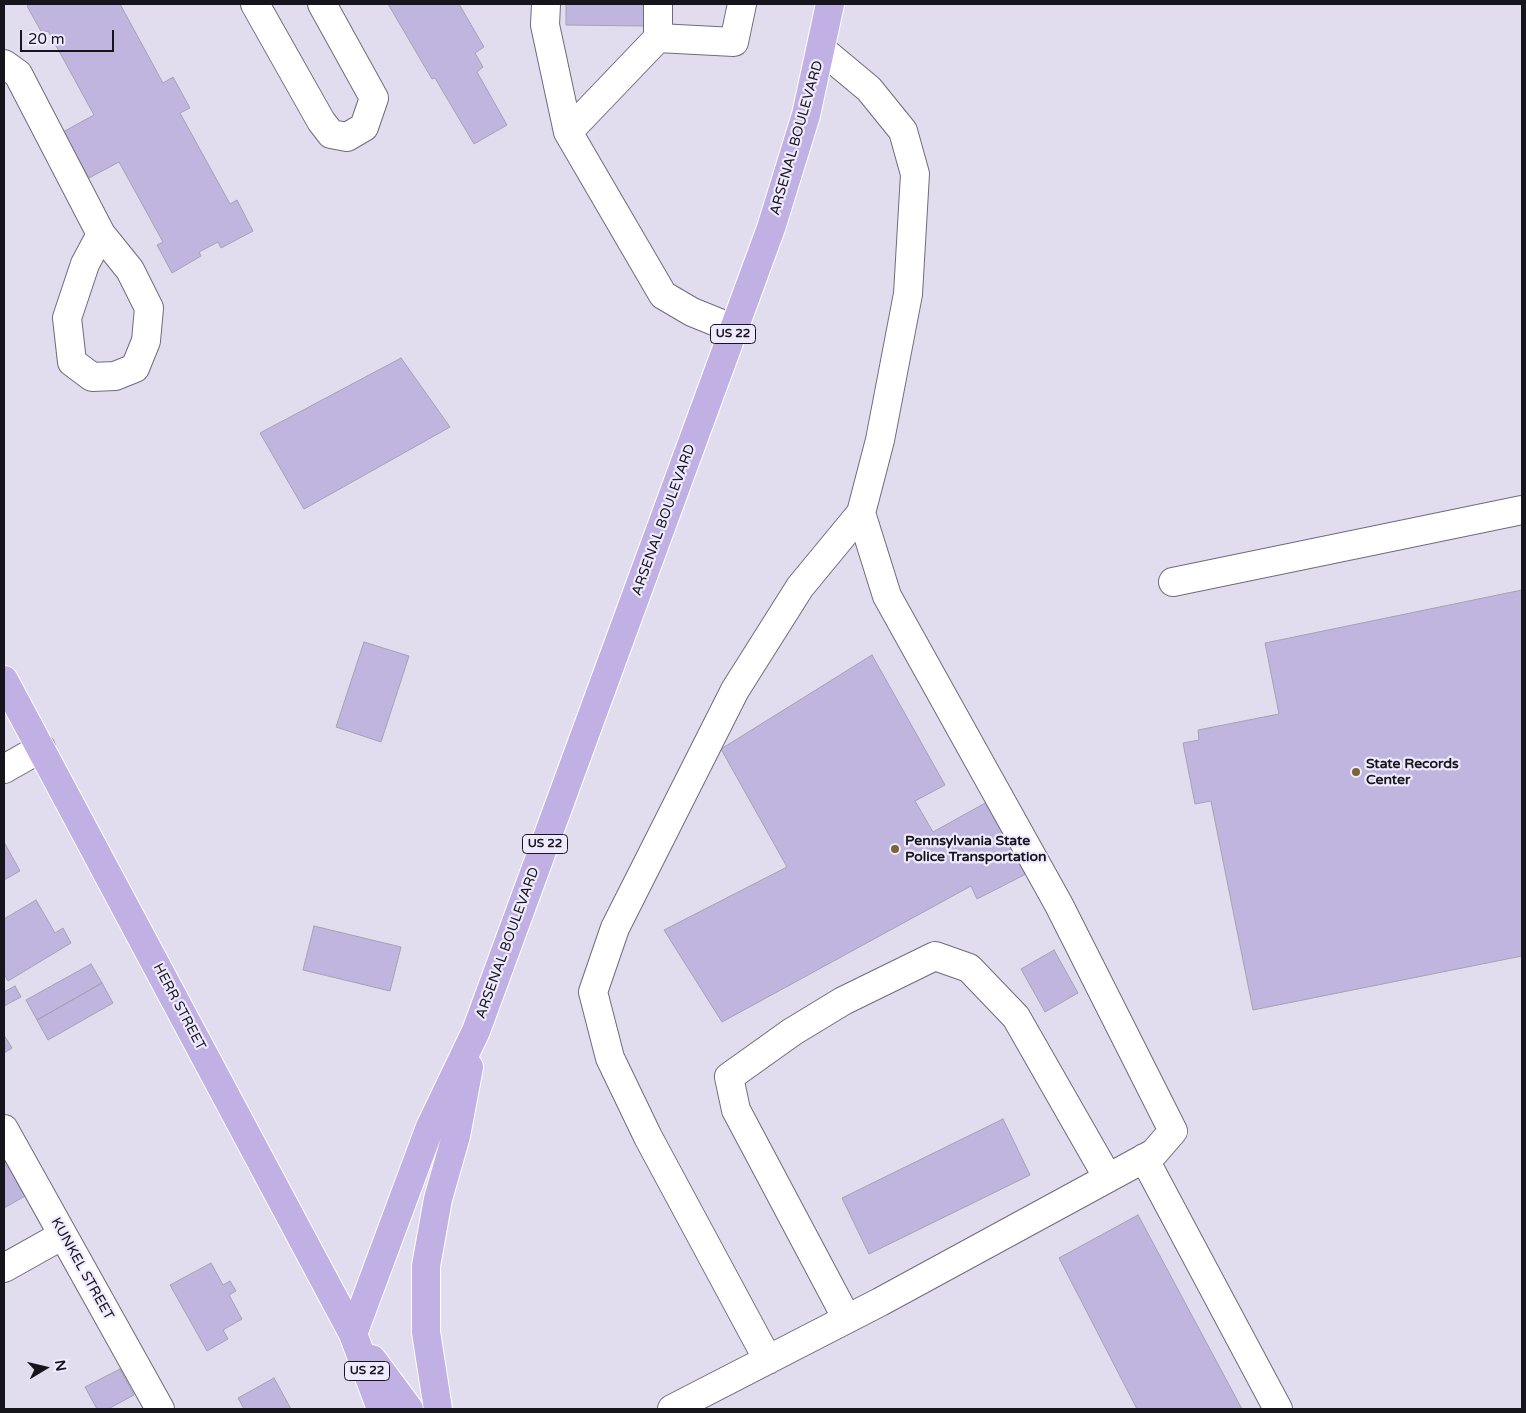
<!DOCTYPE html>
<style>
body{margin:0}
#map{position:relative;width:1526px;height:1413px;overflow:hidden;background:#e1ddef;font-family:"Varela Round",sans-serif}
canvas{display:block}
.frame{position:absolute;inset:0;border:5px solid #17151c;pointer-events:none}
.north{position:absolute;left:20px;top:1343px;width:50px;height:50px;-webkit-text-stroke:4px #efeafd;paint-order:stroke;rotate:81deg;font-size:14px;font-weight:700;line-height:20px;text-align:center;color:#17151c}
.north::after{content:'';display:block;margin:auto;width:18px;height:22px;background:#17151c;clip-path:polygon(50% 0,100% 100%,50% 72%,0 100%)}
.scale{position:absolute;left:20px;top:30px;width:94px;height:22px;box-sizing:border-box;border:2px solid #17151c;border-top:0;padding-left:6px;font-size:15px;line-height:18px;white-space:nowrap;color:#17151c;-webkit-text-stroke:4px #efeafd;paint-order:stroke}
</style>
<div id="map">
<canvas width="1526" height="1413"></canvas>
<div class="frame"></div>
<div class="north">N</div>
<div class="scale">20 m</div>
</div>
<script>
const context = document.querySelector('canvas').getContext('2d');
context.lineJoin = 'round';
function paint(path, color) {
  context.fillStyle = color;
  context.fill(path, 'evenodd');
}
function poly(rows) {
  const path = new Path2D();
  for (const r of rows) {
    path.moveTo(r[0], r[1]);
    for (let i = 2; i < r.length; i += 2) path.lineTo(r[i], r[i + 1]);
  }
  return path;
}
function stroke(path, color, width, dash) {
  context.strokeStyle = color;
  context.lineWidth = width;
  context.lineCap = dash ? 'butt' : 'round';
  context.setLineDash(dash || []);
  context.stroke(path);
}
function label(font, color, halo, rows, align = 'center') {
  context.font = font + ' "Varela Round",sans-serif';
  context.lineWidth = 4.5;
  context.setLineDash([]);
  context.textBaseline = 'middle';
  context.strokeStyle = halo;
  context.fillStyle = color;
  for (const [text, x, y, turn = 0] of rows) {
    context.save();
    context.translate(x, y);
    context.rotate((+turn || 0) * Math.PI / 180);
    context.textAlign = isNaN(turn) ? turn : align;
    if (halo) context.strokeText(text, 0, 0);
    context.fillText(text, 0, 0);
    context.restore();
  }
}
const building = poly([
 [31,4,120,4,163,83,173,77,190,108,180,113,230,204,237,200,253,231,221,248,218,242,199,252,201,256,172,273,157,245,163,242,119,162,89,178,63,132,94,115,48,31,42,33,27,6,31,4],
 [388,4,459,4,484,47,475,53,483,67,477,72,507,125,474,144,435,78,432,79,388,4],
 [566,4,645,4,645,26,566,25,566,4],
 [401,358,450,427,304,509,260,433,401,358],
 [1522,590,1522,956,1253,1010,1211,801,1195,804,1183,743,1199,740,1198,730,1279,714,1265,643,1522,590],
 [364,642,409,656,381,742,336,727,364,642],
 [872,655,945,785,915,801,933,832,987,802,1026,874,977,899,971,886,722,1022,664,930,787,867,721,749,872,655],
 [4,842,20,871,4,880,4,842],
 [36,900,55,933,63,928,71,943,8,981,4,974,4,919,36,900],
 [314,926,401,947,390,991,303,970,314,926],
 [1054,950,1078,993,1045,1012,1021,969,1054,950],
 [91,964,102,983,37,1020,26,1000,91,964],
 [102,983,113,1003,48,1040,37,1020,102,983],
 [15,986,21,997,4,1006,4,992,15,986],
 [4,1035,12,1048,4,1053,4,1035],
 [1003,1119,1030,1175,869,1254,842,1198,1003,1119],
 [4,1154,27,1195,4,1208,4,1154],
 [1138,1215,1242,1409,1137,1409,1059,1258,1138,1215],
 [211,1263,223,1285,230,1281,236,1291,229,1295,242,1319,223,1330,228,1339,207,1351,170,1285,211,1263],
 [120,1369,134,1395,108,1409,97,1409,85,1387,120,1369],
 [274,1378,291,1409,244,1409,238,1398,274,1378]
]);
const minor = poly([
 [255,4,321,121,331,134,347,137,364,127,374,98,322,4],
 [546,4,545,25,568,132,663,295,692,312,734,329],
 [658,4,658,38],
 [4,64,18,74,101,234,130,270,149,308,146,341,135,368,115,376,92,377,72,362,67,318,85,264,101,234],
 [568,132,658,38,734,42,742,4],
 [1173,582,1522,510],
 [4,769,41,748],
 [4,1129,160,1409],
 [1144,1158,1278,1409],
 [4,1268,63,1235],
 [847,1319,736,1110,729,1077,792,1032,843,1001,935,956,969,968,1016,1017,1108,1178],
 [768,1360,648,1137,610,1058,593,992,615,928,735,690,800,587,861,513],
 [672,1409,880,1302,1154,1153,1173,1131,1059,905,887,596,861,513,880,440,908,294,915,174,903,131,869,89,821,49]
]);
const major = poly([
 [4,680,353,1334,381,1409],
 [353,1334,430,1127,476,1031,771,228,806,115,830,4],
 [372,1359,409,1409],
 [438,1409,426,1332,426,1266,438,1199,456,1136,469,1067]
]);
const markers = [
 [1356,772,5,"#796433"],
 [895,849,5,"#796433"]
];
const shields = [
 [733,334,45],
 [545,844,45],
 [367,1371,45]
];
const shieldNames = [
 ["US 22",733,334],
 ["US 22",545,844],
 ["US 22",367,1371]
];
const streetNames = [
 ["ARSENAL BOULEVARD",797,138,-74],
 ["ARSENAL BOULEVARD",664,520,-70],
 ["ARSENAL BOULEVARD",508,943,-70],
 ["HERR STREET",179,1007,62],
 ["KUNKEL STREET",82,1269,61]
];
const poiNames = [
 ["State Records",1366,764],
 ["Center",1366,780],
 ["Pennsylvania State",905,841],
 ["Police Transportation",905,857]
];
paint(building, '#c0b5de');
stroke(building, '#a6a1b2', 1);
stroke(minor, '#706b7c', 30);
stroke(major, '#fff', 30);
stroke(minor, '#fff', 28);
stroke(major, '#c1b0e3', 28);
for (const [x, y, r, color] of markers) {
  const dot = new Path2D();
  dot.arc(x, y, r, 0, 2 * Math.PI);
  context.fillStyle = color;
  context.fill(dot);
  stroke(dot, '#efeafd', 2);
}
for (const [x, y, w] of shields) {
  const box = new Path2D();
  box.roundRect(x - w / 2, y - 9.5, w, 19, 4);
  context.fillStyle = '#efeafd';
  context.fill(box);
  stroke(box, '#17151c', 1);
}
label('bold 12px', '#17151c', null, shieldNames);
label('14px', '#17151c', '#efeafd', streetNames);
label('bold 14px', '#17151c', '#efeafd', poiNames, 'left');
</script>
